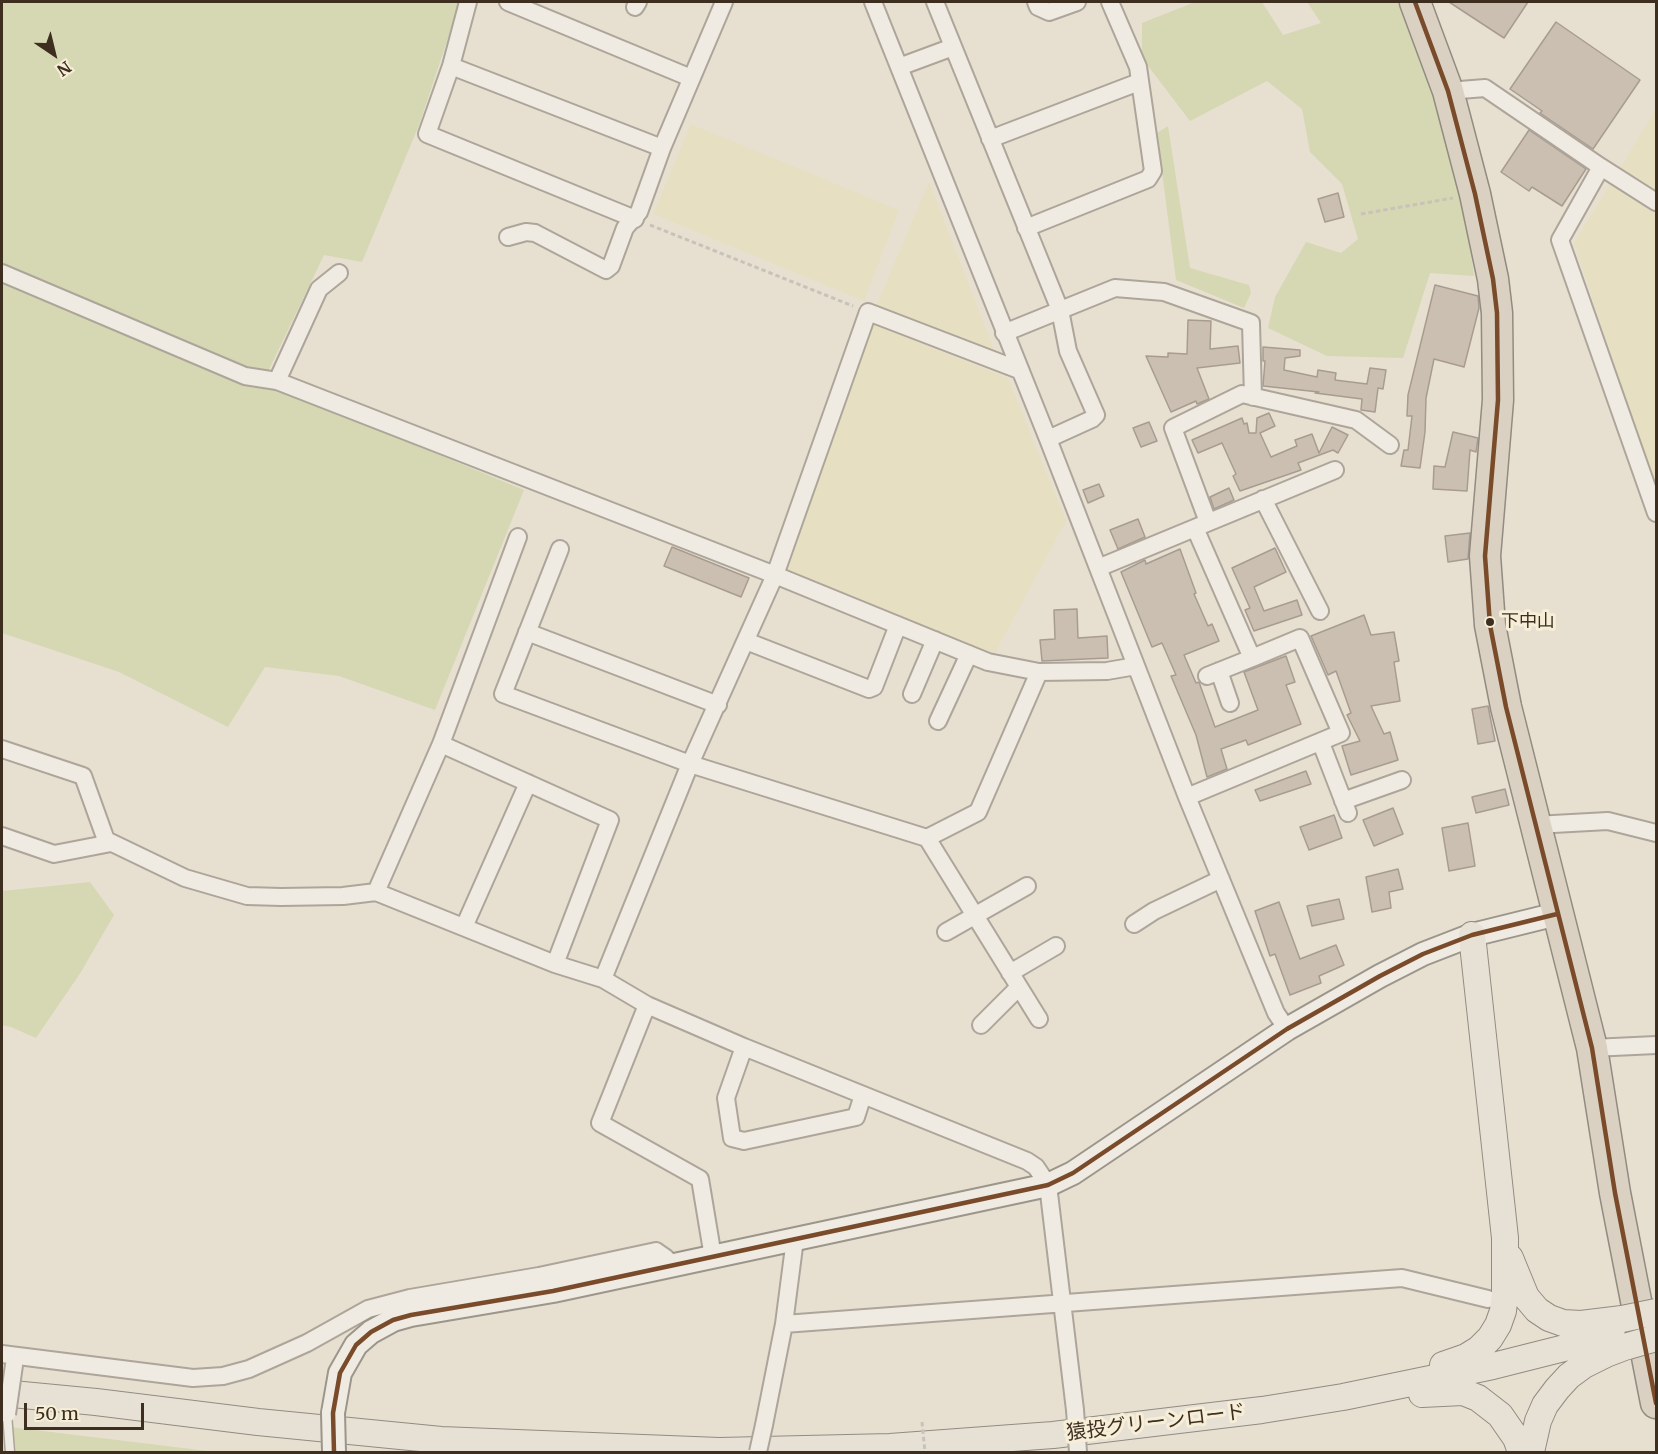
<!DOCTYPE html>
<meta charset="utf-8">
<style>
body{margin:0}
#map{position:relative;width:1658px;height:1454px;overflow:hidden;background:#e7e0d1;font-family:Merriweather,serif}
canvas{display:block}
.frame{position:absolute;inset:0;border:3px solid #3d2e20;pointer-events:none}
.north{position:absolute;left:24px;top:24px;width:60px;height:60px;-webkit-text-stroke:4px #f7eed8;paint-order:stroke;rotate:145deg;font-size:16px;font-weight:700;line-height:24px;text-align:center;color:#3d2e20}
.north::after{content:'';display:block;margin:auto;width:21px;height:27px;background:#3d2e20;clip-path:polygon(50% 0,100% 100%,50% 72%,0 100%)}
.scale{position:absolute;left:24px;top:1403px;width:120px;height:27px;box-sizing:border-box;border:3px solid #3d2e20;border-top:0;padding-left:8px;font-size:18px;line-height:21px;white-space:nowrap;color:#3d2e20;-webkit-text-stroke:4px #f7eed8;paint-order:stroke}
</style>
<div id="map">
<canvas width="1658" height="1454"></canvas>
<div class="frame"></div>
<div class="north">N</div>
<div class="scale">50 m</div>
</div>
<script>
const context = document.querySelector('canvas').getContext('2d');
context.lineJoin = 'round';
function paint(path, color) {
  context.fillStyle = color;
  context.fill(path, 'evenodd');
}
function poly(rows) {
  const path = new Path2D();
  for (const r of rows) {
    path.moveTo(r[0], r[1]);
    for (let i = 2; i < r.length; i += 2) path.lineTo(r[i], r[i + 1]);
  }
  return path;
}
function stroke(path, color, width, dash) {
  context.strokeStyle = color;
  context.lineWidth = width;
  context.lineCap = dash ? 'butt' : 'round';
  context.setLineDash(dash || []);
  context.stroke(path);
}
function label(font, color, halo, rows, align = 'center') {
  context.font = font + ' Merriweather,"Noto Sans JP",serif';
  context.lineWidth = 6;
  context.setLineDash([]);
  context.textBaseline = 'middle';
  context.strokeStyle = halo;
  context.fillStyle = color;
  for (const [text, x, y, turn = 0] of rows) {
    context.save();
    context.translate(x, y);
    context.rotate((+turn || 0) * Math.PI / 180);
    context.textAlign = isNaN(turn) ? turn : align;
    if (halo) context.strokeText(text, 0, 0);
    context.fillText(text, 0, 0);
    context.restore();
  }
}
const farmland = poly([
 [1656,109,1656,493,1574,243],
 [691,124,899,210,864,301,653,214],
 [929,182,996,355,876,306],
 [870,323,1008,378,1066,521,995,653,770,570,769,564]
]);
const green = poly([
 [2,2,460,2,419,125,362,262,324,255,263,382,524,490,435,710,339,676,265,667,228,727,119,672,2,633],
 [1195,2,1262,2,1283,35,1321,23,1307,2,1400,2,1417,39,1460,172,1474,276,1430,273,1403,358,1327,356,1268,328,1275,297,1306,242,1341,253,1358,239,1342,184,1310,152,1302,109,1267,81,1190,121,1142,58,1142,23],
 [1168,126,1190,268,1249,285,1251,293,1244,308,1176,280,1157,133],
 [90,882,114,915,81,972,36,1038,11,1027,2,1025,2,891],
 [2,1426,216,1452,2,1452]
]);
const building = poly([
 [1449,2,1528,2,1504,38,1449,2],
 [1556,22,1640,80,1593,149,1540,113,1542,111,1510,89,1556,22],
 [1529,130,1586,169,1562,206,1532,187,1529,191,1501,172,1529,130],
 [1338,193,1344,217,1325,222,1318,199,1338,193],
 [1435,285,1478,296,1479,308,1464,367,1434,359,1426,398,1425,432,1420,468,1401,466,1404,450,1408,450,1412,416,1407,416,1408,395,1435,285],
 [1188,320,1211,321,1210,349,1238,346,1240,363,1197,368,1209,399,1197,404,1196,401,1171,412,1146,356,1168,357,1168,353,1187,354,1188,320],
 [1263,347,1300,350,1300,356,1285,358,1284,370,1317,377,1318,370,1336,373,1335,380,1367,384,1370,368,1386,370,1383,389,1378,388,1375,412,1361,410,1362,399,1315,393,1319,392,1263,386,1265,361,1263,361,1263,347],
 [1269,413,1275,426,1260,433,1271,457,1297,446,1295,440,1312,434,1319,453,1332,427,1348,435,1338,453,1333,450,1298,463,1301,470,1240,491,1233,476,1236,474,1222,443,1198,453,1192,440,1242,418,1244,424,1247,423,1249,433,1256,433,1257,418,1269,413],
 [1149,422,1157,441,1141,447,1133,428,1149,422],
 [1453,432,1478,438,1476,452,1470,450,1467,491,1433,489,1434,466,1445,467,1453,432],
 [1099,484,1104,496,1088,503,1083,490,1099,484],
 [1229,488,1234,500,1214,509,1210,497,1229,488],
 [1138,519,1145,537,1118,549,1110,530,1138,519],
 [1470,533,1468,559,1448,562,1445,536,1470,533],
 [672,547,749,578,741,597,664,566,672,547],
 [1275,548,1286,572,1254,587,1264,611,1297,600,1302,615,1254,631,1245,610,1250,608,1232,568,1275,548],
 [1180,549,1196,593,1194,594,1208,626,1212,624,1219,641,1184,655,1196,683,1199,682,1215,727,1258,710,1244,672,1286,656,1295,682,1286,685,1301,724,1248,745,1246,740,1221,749,1227,769,1207,777,1196,735,1171,676,1176,675,1162,643,1152,647,1121,572,1145,560,1146,564,1180,549],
 [1077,609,1078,638,1107,636,1108,658,1042,661,1040,640,1055,639,1054,610,1077,609],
 [1364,615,1371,635,1394,632,1399,661,1394,662,1400,701,1371,706,1384,734,1390,732,1398,760,1351,775,1342,746,1360,741,1347,715,1351,713,1336,671,1328,675,1311,636,1364,615],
 [1488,706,1495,741,1478,744,1472,709,1488,706],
 [1306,771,1311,784,1260,801,1255,790,1306,771],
 [1505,789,1509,805,1476,813,1472,797,1505,789],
 [1393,808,1403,834,1374,846,1363,820,1393,808],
 [1334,815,1342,838,1309,850,1300,827,1334,815],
 [1468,823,1475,866,1449,871,1442,828,1468,823],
 [1398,869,1403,889,1389,892,1391,908,1372,912,1366,877,1398,869],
 [1339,899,1344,919,1312,926,1307,906,1339,899],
 [1279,902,1300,959,1336,945,1344,965,1319,976,1321,983,1290,995,1275,954,1270,956,1255,911,1279,902]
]);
const path = poly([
 [1361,214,1453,198],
 [650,225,853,306]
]);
const lane = poly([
 [7,1414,10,1452]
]);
const street = poly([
 [468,2,451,66,427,134,635,219],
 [508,2,691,78],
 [873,2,1048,439,1187,797,1276,1013,1287,1029],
 [935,2,1060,310,1068,351,1096,415,1092,419,1048,439],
 [1036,2,1038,7,1049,12,1077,2],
 [635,7,638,2],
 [451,66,662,148],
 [899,67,953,47],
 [1448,91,1485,88,1601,167,1656,202],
 [990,139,1139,82],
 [1601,167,1560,240,1656,513],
 [1026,228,1148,179,1153,171,1138,67,1110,2],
 [508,237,526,232,535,233,606,270,611,266,625,228,639,212,662,148,724,2],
 [2,273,245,376,277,381,775,575,988,662,1039,672],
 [1004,333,1115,288,1164,292,1251,323,1253,397],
 [277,381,319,289,339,273],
 [1263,499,1320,611],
 [1208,522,1173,428,1242,394,1356,420,1390,445],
 [1195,528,1252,658,1207,676],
 [560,549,503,694,690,764,927,838,1039,1019],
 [1098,568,1335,470],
 [527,632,718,705],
 [746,641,869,689,874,687,898,625],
 [1219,671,1230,703],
 [912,694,935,640],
 [938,721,969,654],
 [1321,743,1348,813],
 [441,744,610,820,555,964],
 [2,749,83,776,106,840,185,878,247,896,281,897,343,896,376,892,555,964,603,979,647,1005,744,1047,1027,1161,1036,1167,1048,1185,1075,1410],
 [1187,797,1341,733,1300,638,1252,658],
 [1343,801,1402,780],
 [1535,825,1608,821,1656,833],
 [2,836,54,854,111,843],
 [927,838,978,812,1039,672,1107,671,1136,666],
 [376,892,441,744,518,537],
 [1134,924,1154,911,1221,879],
 [464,927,528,783],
 [946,932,1027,886],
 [1010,973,1056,946],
 [603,979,690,764,775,575,868,312,1019,370],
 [647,1005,600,1123,700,1179,713,1257],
 [981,1025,1019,987],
 [744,1047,726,1098,732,1138,744,1141,856,1117,863,1095],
 [1592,1048,1656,1045],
 [784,1324,1402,1278,1488,1299],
 [2,1354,193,1378,223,1376,249,1369,307,1343,368,1309,410,1298,539,1276,656,1251,666,1258,668,1266],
 [764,1425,784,1324,795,1239]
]);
const secondary = poly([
 [333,1413,340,1373,356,1345,371,1332,393,1320,411,1315,553,1291,1048,1185,1073,1173,1287,1029,1380,976,1423,954,1472,935,1557,914]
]);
const primary = poly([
 [1510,1258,1526,1297,1537,1310,1549,1318,1563,1323,1581,1324,1622,1319],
 [1443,1365,1466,1357,1479,1349,1490,1338,1498,1325,1503,1311,1505,1293,1505,1238,1472,935],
 [2,1393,96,1402,258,1422,441,1440,719,1451,890,1447,1053,1435,1262,1410,1343,1397,1493,1366,1624,1333],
 [1422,1394,1463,1392,1478,1398,1500,1415,1516,1438,1521,1452],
 [1531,1452,1538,1421,1545,1405,1557,1389,1569,1376,1584,1365,1606,1354,1627,1346]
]);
const highway = poly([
 [1415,2,1448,91,1475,194,1493,279,1497,313,1498,400,1485,556,1490,625,1506,707,1592,1048,1615,1193,1656,1403]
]);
const pathBridge = poly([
 [922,1422,925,1452]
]);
const streetBridge = poly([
 [1075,1410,1078,1452],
 [7,1414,14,1365],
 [758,1452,764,1425]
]);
const secondaryBridge = poly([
 [333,1413,334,1452]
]);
const primaryBridge = poly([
 [1622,1319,1656,1312],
 [1628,1346,1656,1338]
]);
const bus1 = poly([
 [1415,2,1448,91,1475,194,1493,279,1497,313,1498,400,1485,556,1490,625,1506,707,1592,1048,1615,1193,1656,1403],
 [334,1452,333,1413,340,1373,356,1345,371,1332,393,1320,411,1315,553,1291,1048,1185,1073,1173,1287,1029,1380,976,1423,954,1472,935,1557,914]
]);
const markers = [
 [1490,622,5,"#3d2e20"]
];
const busNames = [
 ["下中山",1501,622]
];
const streetNames = [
 ["猿投グリーンロード",1156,1423,-7]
];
paint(farmland, '#e6dfc2');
paint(green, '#d6d7b3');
paint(building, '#cbbfb2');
stroke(building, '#a89c90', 1.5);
stroke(lane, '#ada599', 11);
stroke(street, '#ada599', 20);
stroke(secondary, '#9c958a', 26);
stroke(primary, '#928b80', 28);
stroke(highway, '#928b80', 33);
stroke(path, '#c8c2b9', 3, [4.5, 3]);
stroke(lane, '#efebe3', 8);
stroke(street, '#efebe3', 16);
stroke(secondary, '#efebe3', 22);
stroke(primary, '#e6e1d4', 26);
stroke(highway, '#dad1c2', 30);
stroke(streetBridge, '#ada599', 20, []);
stroke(secondaryBridge, '#9c958a', 26, []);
stroke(primaryBridge, '#928b80', 28, []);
stroke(pathBridge, '#c8c2b9', 3, [4.5, 3]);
stroke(streetBridge, '#efebe3', 16);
stroke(secondaryBridge, '#efebe3', 22);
stroke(primaryBridge, '#e6e1d4', 26);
stroke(bus1, '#7a4b2a', 4.5);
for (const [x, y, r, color] of markers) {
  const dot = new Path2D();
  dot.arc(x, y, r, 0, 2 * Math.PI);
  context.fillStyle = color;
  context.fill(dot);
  stroke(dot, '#f7eed8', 2);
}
label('18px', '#3d2e20', '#f7eed8', busNames, 'left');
label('20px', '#3d2e20', '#f7eed8', streetNames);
</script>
